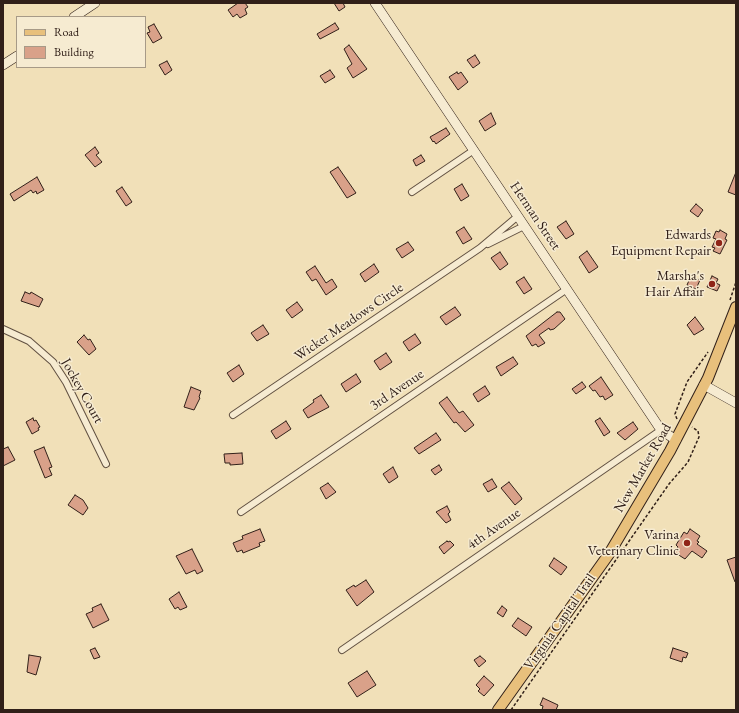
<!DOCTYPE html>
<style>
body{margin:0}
#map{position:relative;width:739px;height:713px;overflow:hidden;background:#f1e0b8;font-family:"EB Garamond",serif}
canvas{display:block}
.frame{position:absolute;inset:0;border:4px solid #312019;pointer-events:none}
.legend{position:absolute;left:16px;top:16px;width:130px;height:52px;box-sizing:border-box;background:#f6ebd1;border:1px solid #a79a87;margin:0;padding:5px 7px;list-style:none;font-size:12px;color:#312019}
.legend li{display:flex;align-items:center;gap:8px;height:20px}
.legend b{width:20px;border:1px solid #a79a87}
</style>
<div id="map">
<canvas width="739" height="713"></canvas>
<div class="frame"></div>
<ul class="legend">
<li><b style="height:5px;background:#e8c07c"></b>Road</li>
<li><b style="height:11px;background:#d9a189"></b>Building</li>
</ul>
</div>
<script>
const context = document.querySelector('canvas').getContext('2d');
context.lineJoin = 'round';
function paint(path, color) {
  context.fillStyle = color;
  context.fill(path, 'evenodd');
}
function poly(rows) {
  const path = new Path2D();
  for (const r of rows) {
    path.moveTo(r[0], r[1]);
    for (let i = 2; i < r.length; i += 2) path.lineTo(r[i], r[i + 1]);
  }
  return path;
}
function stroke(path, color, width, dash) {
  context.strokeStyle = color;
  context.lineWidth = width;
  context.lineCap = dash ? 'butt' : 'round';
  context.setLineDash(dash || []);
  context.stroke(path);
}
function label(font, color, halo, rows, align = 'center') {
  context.font = font + ' "EB Garamond",serif';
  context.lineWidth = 3;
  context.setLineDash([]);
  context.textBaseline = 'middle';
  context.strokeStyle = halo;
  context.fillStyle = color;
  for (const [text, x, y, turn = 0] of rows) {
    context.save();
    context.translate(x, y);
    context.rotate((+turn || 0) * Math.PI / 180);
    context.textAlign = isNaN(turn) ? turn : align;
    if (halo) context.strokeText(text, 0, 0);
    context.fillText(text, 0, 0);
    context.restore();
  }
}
const building = poly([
 [238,3,245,3,248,7,245,9,247,14,240,18,237,14,233,17,228,10,238,3],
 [334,3,343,3,345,7,339,11,334,3],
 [335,23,339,29,320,39,317,34,335,23],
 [154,24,162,38,153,43,147,33,150,32,148,27,154,24],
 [349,45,367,69,353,78,347,68,352,64,344,49,349,45],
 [475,55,480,63,473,68,467,60,475,55],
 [167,61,172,70,165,75,159,65,167,61],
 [330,70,335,77,325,83,320,76,330,70],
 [457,72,458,74,461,72,468,82,458,90,449,77,457,72],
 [491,113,496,124,485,131,479,121,491,113],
 [446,128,450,134,436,144,434,141,433,142,430,137,446,128],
 [95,147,99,153,96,155,102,162,95,167,85,155,95,147],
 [421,155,425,161,416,166,413,160,421,155],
 [338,167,356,193,347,198,330,172,338,167],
 [736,172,736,195,728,192,736,172],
 [37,177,44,190,37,194,36,191,33,193,31,190,14,201,10,194,37,177],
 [462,184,469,196,461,201,454,189,462,184],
 [122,187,132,202,126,206,116,191,122,187],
 [696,204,703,210,698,217,690,211,696,204],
 [566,221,574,234,566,239,557,227,566,221],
 [464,227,472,239,463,244,456,232,464,227],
 [720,230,727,234,725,239,727,240,720,254,713,251,715,248,712,247,716,239,713,238,716,231,719,232,720,230],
 [408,242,414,250,402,258,396,249,408,242],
 [587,251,598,267,589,273,579,257,587,251],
 [500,252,508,264,500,270,491,258,500,252],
 [374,264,379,272,365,282,360,274,374,264],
 [315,266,326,283,332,279,337,287,326,295,316,279,312,281,306,272,315,266],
 [691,276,700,280,696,289,687,285,691,276],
 [712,276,718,279,716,283,720,285,717,291,707,287,712,276],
 [524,277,532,289,524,294,516,282,524,277],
 [25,292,30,294,31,292,43,299,39,307,21,301,25,292],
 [297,302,303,310,292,318,286,310,297,302],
 [455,307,461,315,446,325,440,317,455,307],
 [557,312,560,312,565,319,554,329,550,330,549,328,539,335,545,343,538,347,536,344,532,346,526,336,557,312],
 [695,317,704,329,694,335,687,325,695,317],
 [263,325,269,334,257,341,251,333,263,325],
 [415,334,421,343,409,351,403,342,415,334],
 [84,335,88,340,90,339,96,349,89,355,77,342,84,335],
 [386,353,392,362,380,370,374,361,386,353],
 [513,357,518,364,501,376,496,367,513,357],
 [239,365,244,374,233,382,227,373,239,365],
 [356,374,361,382,346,392,341,384,356,374],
 [601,377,613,395,605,400,603,396,600,397,595,390,593,391,589,386,601,377],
 [582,382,586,387,576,394,572,389,582,382],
 [485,386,490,394,478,402,473,394,485,386],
 [191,387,201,391,199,397,200,398,194,410,184,407,191,387],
 [321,395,329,407,308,418,303,410,314,402,313,400,321,395],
 [447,397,459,413,463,411,474,425,465,432,456,422,454,423,439,403,447,397],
 [33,418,34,421,36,420,40,427,38,428,39,430,32,434,26,422,33,418],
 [600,418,610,432,604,436,595,421,600,418],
 [286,421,291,429,276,439,271,431,286,421],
 [633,422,638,429,625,440,617,433,633,422],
 [436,433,441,440,419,454,414,448,436,433],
 [8,447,15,460,3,466,3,449,8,447],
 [44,447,52,467,49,468,52,475,45,478,34,451,44,447],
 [242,453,243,464,230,465,230,463,225,463,224,454,242,453],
 [439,465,442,470,435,475,431,470,439,465],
 [393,467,398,477,389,483,383,474,393,467],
 [492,479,497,487,488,492,483,484,492,479],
 [509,482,521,497,522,499,515,505,501,488,509,482],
 [328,483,336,492,326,499,320,488,328,483],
 [75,495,83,500,88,508,83,515,68,505,75,495],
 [447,506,450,512,448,514,451,520,446,523,436,512,447,506],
 [260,529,265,541,259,543,260,546,243,553,242,550,237,552,233,543,243,539,242,536,260,529],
 [690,529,700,536,697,541,699,542,697,544,707,551,702,558,692,551,685,559,674,552,678,547,676,545,684,532,687,534,690,529],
 [447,541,448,542,450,541,454,545,444,554,439,547,447,541],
 [192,549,203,571,197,574,195,570,186,574,176,556,192,549],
 [736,557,736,582,735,582,727,560,736,557],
 [554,558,567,567,561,575,549,566,554,558],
 [366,580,374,592,357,606,346,590,354,585,355,587,366,580],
 [179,592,187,607,180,610,178,607,175,609,169,599,179,592],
 [101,604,109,620,93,628,86,614,93,611,92,608,101,604],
 [502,606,507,610,503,617,497,613,502,606],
 [518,618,532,627,526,636,512,626,518,618],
 [95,648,100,657,94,659,90,650,95,648],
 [673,648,688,653,686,658,683,657,682,662,670,658,673,648],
 [29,655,41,657,36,675,27,672,29,655],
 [480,656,486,661,479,667,474,660,480,656],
 [367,671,376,685,357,697,348,683,367,671],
 [484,676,494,685,484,696,478,691,480,689,476,685,484,676],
 [543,698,558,705,556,710,542,710,543,706,540,705,543,698]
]);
const path = poly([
 [730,300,736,282],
 [677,419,675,414,687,382,708,352],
 [511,710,669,484,688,462,699,437,698,431,692,427]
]);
const street = poly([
 [412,192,474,150],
 [488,244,524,226],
 [3,329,29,341,53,362,66,382,106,464],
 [233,415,480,248,518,216],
 [241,512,567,289],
 [342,650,661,430]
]);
const secondary = poly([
 [375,3,661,430,676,440],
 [74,17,95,3],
 [3,65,17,56],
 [704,385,736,403]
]);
const primary = poly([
 [498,710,609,554,670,451,708,378,736,307]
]);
const markers = [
 [719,243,4,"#8f2418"],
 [712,284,4,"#8f2418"],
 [687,543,4,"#8f2418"]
];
const streetNames = [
 ["Herman Street",535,216,56],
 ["Wicker Meadows Circle",349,322,-34],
 ["3rd Avenue",397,390,-34],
 ["Jockey Court",82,391,61],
 ["New Market Road",643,468,-60],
 ["4th Avenue",494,529,-35],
 ["Virginia Capital Trail",560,622,-55]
];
const poiNames = [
 ["Edwards",711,235],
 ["Equipment Repair",711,251],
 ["Marsha's",704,276],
 ["Hair Affair",704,292],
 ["Varina",679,535],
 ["Veterinary Clinic",679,551]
];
paint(building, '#d9a189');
stroke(building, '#312019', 1);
stroke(street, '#615041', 8);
stroke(secondary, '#312019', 10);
stroke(primary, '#312019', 12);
stroke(path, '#312019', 1.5, [3, 2]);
stroke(street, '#f6ebd1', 6);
stroke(secondary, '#f6ebd1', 9);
stroke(primary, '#e8c07c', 10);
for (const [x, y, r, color] of markers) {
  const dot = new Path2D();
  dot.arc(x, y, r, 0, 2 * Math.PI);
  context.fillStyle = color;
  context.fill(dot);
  stroke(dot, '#f6ebd1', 1.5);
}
label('14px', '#312019', '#f6ebd1', streetNames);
label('14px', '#312019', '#f6ebd1', poiNames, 'right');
</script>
